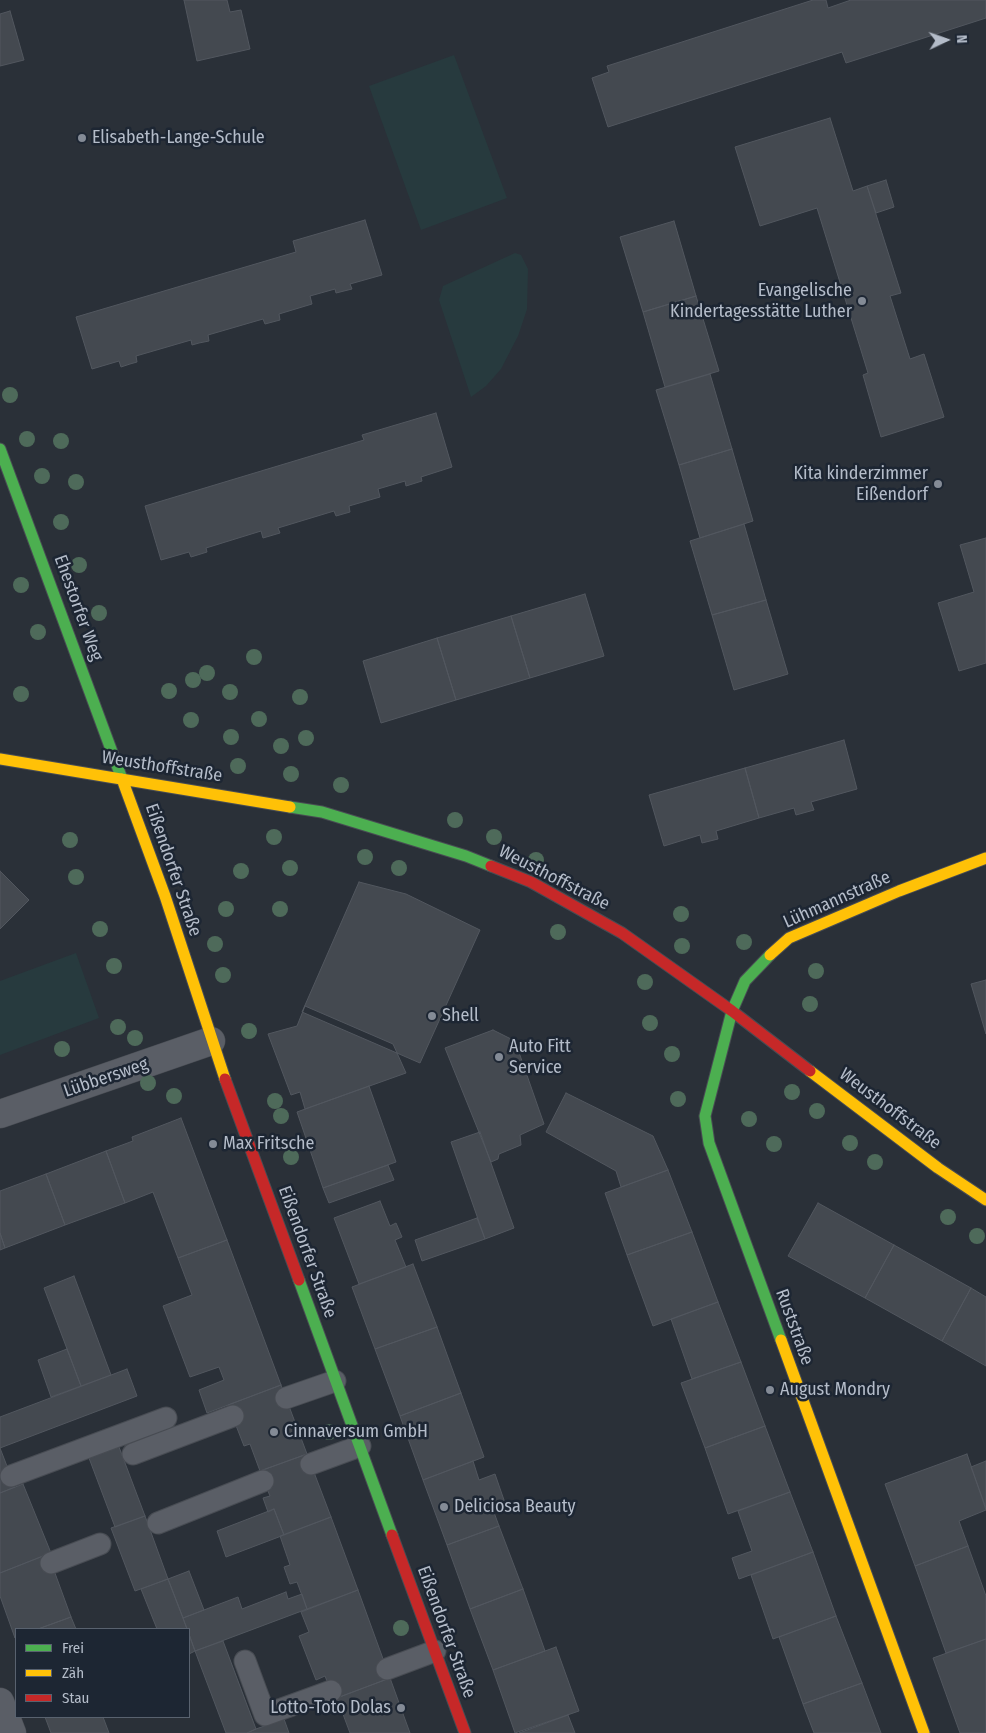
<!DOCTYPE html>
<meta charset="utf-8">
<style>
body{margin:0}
#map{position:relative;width:986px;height:1733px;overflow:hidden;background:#2a3038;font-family:"Fira Sans Condensed",sans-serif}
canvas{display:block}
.legend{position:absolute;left:15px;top:1628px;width:175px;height:90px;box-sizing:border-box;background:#1d2633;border:1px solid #59626f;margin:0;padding:6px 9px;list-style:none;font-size:15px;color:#b4bcc9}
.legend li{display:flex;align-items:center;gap:10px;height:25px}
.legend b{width:25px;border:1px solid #59626f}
.north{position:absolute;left:921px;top:15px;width:50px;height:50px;-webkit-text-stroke:4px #1d2633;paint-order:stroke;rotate:87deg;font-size:14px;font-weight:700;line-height:20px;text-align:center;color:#b4bcc9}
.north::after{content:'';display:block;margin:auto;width:18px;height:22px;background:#b4bcc9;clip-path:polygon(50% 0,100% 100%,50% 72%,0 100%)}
</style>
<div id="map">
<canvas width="986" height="1733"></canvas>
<ul class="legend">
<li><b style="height:6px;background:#4caf50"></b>Frei</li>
<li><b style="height:6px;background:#ffc107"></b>Zäh</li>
<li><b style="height:6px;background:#c62828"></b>Stau</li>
</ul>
<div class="north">N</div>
</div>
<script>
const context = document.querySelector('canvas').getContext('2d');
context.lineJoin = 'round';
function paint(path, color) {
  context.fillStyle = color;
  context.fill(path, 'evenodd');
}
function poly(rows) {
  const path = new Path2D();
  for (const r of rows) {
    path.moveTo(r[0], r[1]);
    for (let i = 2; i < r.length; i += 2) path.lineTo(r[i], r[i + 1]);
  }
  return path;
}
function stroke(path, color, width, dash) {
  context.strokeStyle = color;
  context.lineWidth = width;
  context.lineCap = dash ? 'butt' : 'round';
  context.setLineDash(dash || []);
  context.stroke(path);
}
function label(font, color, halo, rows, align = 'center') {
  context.font = font + ' "Fira Sans Condensed",sans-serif';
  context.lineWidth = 5;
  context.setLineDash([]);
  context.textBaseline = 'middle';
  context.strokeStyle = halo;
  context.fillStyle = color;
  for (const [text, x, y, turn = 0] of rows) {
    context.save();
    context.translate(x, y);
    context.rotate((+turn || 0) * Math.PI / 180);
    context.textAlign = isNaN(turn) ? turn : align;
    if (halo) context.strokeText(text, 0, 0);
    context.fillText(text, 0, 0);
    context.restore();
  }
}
const green = poly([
 [454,55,507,198,421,230,369,86],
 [515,253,521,255,528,269,527,309,518,336,501,369,486,386,471,397,439,300,443,286],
 [76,953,99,1018,0,1055,0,981]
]);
const building = poly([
 [184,0,227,0,230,12,241,10,250,49,197,61,184,0],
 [813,0,826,0,828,8,851,0,986,0,986,18,846,63,842,52,608,127,592,78,609,72,607,66,813,0],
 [10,11,24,60,0,66,0,14,10,11],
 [830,118,853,191,867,186,901,293,890,296,910,359,924,354,944,417,881,437,863,375,868,373,817,208,760,226,735,147,830,118],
 [886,180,894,207,876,213,867,186,886,180],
 [365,220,382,275,350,284,352,289,336,293,335,289,310,296,312,304,279,314,280,320,265,324,263,319,208,335,209,341,199,343,192,345,191,340,136,356,137,362,130,364,121,367,119,361,92,369,76,317,296,252,293,241,365,220],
 [674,221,696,296,643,312,620,237,674,221],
 [696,296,719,371,665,387,643,312,696,296],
 [710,374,732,449,679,465,656,390,710,374],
 [436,413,452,467,421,477,422,481,406,486,405,481,378,489,380,497,349,506,350,512,336,516,334,511,278,528,280,533,263,538,261,531,206,548,207,552,191,557,189,552,161,560,145,506,364,440,362,435,436,413],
 [732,449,753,521,700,538,679,465,732,449],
 [744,524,766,600,712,615,690,541,744,524],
 [986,538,986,663,959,671,938,603,974,592,960,545,986,538],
 [585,594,604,656,530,678,511,616,585,594],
 [766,600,788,674,734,690,712,615,766,600],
 [511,616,530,678,456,700,437,638,511,616],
 [437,638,456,700,381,723,363,661,437,638],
 [844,740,857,789,811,802,814,810,796,815,794,808,759,818,745,768,844,740],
 [745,768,759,818,716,831,718,839,702,843,700,835,664,846,649,795,745,768],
 [0,871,29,900,0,929,0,871],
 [359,882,406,894,480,930,420,1063,302,1012,359,882],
 [986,980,986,1034,971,984,986,980],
 [305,1006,393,1044,406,1073,305,1109,300,1092,291,1095,268,1034,297,1026,305,1006],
 [493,1030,515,1041,544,1124,520,1135,521,1145,499,1154,498,1159,491,1162,445,1048,493,1030],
 [369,1086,396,1162,323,1188,297,1112,369,1086],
 [566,1093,653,1136,668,1170,621,1187,616,1171,546,1132,566,1093],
 [181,1118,227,1240,178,1258,153,1192,125,1203,106,1151,133,1141,132,1137,181,1118],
 [480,1132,514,1228,485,1239,451,1142,480,1132],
 [106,1151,125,1203,65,1225,46,1174,106,1151],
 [388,1165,394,1180,329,1203,323,1188,388,1165],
 [668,1170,692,1232,627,1255,605,1193,668,1170],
 [46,1174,65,1225,5,1248,0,1233,0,1191,46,1174],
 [380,1201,390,1226,396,1223,402,1237,395,1240,406,1267,359,1284,334,1218,380,1201],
 [818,1203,894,1245,865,1298,788,1256,818,1203],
 [477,1218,485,1239,422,1261,415,1240,477,1218],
 [692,1232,718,1302,653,1326,627,1255,692,1232],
 [0,1233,5,1248,0,1250,0,1233],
 [227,1240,281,1385,207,1413,199,1390,224,1380,219,1367,190,1377,163,1306,192,1295,178,1258,227,1240],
 [894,1245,971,1288,942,1341,865,1298,894,1245],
 [413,1264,437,1327,375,1349,352,1287,413,1264],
 [74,1276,111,1375,81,1386,44,1288,74,1276],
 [971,1288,986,1297,986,1366,942,1341,971,1288],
 [718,1302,741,1362,692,1379,671,1319,718,1302],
 [437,1327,461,1393,400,1416,375,1349,437,1327],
 [67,1349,81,1386,51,1397,38,1360,67,1349],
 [741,1362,765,1426,705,1448,681,1383,741,1362],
 [127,1369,137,1396,0,1448,0,1417,127,1369],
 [281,1385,307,1454,260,1471,250,1444,244,1446,228,1405,281,1385],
 [461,1393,484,1457,423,1480,400,1416,461,1393],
 [765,1426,790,1492,728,1514,705,1448,765,1426],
 [119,1447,145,1516,115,1527,89,1458,119,1447],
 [0,1448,15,1487,0,1493,0,1448],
 [307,1454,331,1517,284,1535,274,1509,268,1512,263,1498,270,1496,260,1471,307,1454],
 [967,1454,986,1510,959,1521,968,1546,915,1566,885,1484,967,1454],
 [473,1461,479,1480,495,1474,505,1503,492,1507,499,1526,447,1545,423,1480,473,1461],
 [986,1461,986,1508,971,1467,986,1461],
 [23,1484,51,1553,0,1573,0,1493,23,1484],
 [790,1492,813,1552,739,1579,732,1558,752,1551,738,1511,790,1492],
 [274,1509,284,1535,226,1557,217,1531,274,1509],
 [145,1516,168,1579,135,1591,111,1528,145,1516],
 [331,1517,358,1590,307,1609,297,1582,290,1584,284,1567,290,1565,280,1536,331,1517],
 [499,1526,523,1589,470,1609,447,1545,499,1526],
 [968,1546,986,1596,986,1639,946,1653,915,1566,968,1546],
 [813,1552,836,1616,773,1639,751,1575,813,1552],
 [48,1554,71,1617,38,1629,16,1629,15,1638,0,1596,0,1573,48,1554],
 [189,1571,204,1610,183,1618,168,1579,189,1571],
 [168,1579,183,1618,187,1629,157,1629,141,1589,168,1579],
 [523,1589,545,1651,493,1670,470,1609,523,1589],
 [358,1590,390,1678,334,1699,325,1676,316,1680,299,1636,309,1632,301,1612,358,1590],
 [286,1592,288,1599,302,1594,307,1609,195,1651,183,1618,238,1597,242,1609,286,1592],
 [836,1616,862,1683,803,1704,779,1637,836,1616],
 [71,1617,76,1629,38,1629,71,1617],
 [189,1634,195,1651,189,1654,189,1634],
 [986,1639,986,1733,960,1733,933,1658,986,1639],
 [223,1641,256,1729,247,1733,226,1733,195,1651,223,1641],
 [556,1647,579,1711,515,1733,493,1670,556,1647],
 [390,1678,410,1733,350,1733,337,1698,390,1678],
 [862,1683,881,1733,814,1733,803,1704,862,1683],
 [568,1715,575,1733,519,1733,568,1715],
 [45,1717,103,1717,109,1733,51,1733,45,1717],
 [284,1719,289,1733,247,1733,256,1729,284,1719]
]);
const lane = poly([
 [286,1398,335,1381],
 [133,1454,233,1416],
 [311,1464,360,1446],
 [11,1476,166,1418],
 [158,1523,263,1481],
 [51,1563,100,1544],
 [245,1661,265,1715,331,1691],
 [387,1669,435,1651]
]);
const street = poly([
 [0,1114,211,1041],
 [0,1702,12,1733]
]);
const fast = poly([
 [0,449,122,779],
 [290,807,322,812,466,856,491,866],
 [770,955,745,981,732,1011,705,1116,709,1143,781,1340],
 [299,1280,392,1535]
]);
const slow = poly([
 [0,759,290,807],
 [122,779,165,896,225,1079],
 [770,955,789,938,899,891,986,858],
 [810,1071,938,1168,986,1200],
 [781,1340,924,1733]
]);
const jam = poly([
 [491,866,531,882,622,933,732,1011,810,1071],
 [225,1079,299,1280],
 [392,1535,465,1733]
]);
const trees = [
 [10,395],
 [27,439],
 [61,441],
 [42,476],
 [76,482],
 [61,522],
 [79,565],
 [21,585],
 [99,613],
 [38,632],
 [254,657],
 [207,673],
 [193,680],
 [169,691],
 [230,692],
 [21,694],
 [300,697],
 [259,719],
 [191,720],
 [231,737],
 [306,738],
 [281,746],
 [238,766],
 [291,774],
 [341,785],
 [455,820],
 [274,837],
 [494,837],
 [70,840],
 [365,857],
 [536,860],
 [290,868],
 [399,868],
 [241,871],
 [76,877],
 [226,909],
 [280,909],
 [681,914],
 [100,929],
 [558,932],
 [744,942],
 [215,944],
 [682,946],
 [114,966],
 [816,971],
 [223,975],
 [645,982],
 [810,1004],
 [650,1023],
 [118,1027],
 [249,1031],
 [135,1038],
 [62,1049],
 [672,1054],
 [148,1083],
 [792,1092],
 [174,1096],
 [678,1099],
 [275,1101],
 [817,1111],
 [281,1116],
 [749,1119],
 [850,1143],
 [774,1144],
 [291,1157],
 [875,1162],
 [948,1217],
 [977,1236],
 [329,1432],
 [401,1628]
];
const markers = [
 [82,138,5,"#848b96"],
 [862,301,5,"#848b96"],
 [938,484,5,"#848b96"],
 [432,1016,5,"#848b96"],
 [499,1057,5,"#848b96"],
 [213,1144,5,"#848b96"],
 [770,1390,5,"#848b96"],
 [274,1432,5,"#848b96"],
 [444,1507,5,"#848b96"],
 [401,1708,5,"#848b96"]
];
const poiNames = [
 ["Elisabeth-Lange-Schule",92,138],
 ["Evangelische",852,291,"right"],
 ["Kindertagesstätte Luther",852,312,"right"],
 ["Kita kinderzimmer",928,474,"right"],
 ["Eißendorf",928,495,"right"],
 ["Shell",442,1016],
 ["Auto Fitt",509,1047],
 ["Service",509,1068],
 ["Max Fritsche",223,1144],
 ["August Mondry",780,1390],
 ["Cinnaversum GmbH",284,1432],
 ["Deliciosa Beauty",454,1507],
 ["Lotto-Toto Dolas",391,1708,"right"]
];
const streetNames = [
 ["Ehestorfer Weg",78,608,70],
 ["Weusthoffstraße",162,767,9],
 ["Eißendorfer Straße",173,870,71],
 ["Weusthoffstraße",554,878,27],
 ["Lühmannstraße",837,900,-24],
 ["Lübbersweg",106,1078,-19],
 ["Weusthoffstraße",890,1109,37],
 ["Eißendorfer Straße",307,1252,70],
 ["Ruststraße",794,1327,70],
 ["Eißendorfer Straße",446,1632,70]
];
paint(green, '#273a3e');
paint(building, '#444950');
stroke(building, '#52575f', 1);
stroke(lane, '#484c53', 23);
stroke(street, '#484c53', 29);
stroke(fast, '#484c53', 13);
stroke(slow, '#484c53', 13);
stroke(jam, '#484c53', 13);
stroke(lane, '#5a5e66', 21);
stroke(street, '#5a5e66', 28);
stroke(fast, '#4caf50', 11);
stroke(slow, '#ffc107', 11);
stroke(jam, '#c62828', 11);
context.fillStyle = '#4e6a5a';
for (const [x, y] of trees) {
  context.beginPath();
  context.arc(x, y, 8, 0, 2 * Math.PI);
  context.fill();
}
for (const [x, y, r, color] of markers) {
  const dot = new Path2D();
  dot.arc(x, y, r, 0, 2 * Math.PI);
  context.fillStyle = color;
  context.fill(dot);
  stroke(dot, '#1d2633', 2);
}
label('18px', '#b4bcc9', '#1d2633', poiNames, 'left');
label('18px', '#b4bcc9', '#1d2633', streetNames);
</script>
